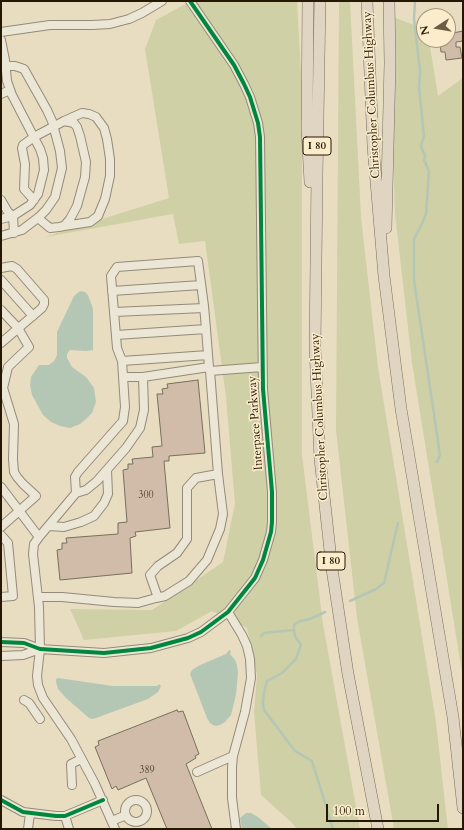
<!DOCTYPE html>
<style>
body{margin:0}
#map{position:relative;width:464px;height:830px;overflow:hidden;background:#e9ddc1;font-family:Cardo,serif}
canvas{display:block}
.frame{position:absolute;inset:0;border:2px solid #261702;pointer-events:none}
.north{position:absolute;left:416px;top:8px;width:40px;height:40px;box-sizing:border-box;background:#fbedcc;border:1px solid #a6977b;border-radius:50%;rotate:258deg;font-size:11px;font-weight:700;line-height:16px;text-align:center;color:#261702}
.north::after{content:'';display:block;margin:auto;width:14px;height:18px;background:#6a5c45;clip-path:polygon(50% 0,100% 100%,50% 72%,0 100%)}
.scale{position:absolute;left:326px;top:804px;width:113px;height:18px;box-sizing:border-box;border:2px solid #261702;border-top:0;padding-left:5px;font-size:12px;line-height:14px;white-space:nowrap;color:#261702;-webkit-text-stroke:3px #fbedcc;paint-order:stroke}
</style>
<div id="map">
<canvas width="464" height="830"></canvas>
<div class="frame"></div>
<div class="north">N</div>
<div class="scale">100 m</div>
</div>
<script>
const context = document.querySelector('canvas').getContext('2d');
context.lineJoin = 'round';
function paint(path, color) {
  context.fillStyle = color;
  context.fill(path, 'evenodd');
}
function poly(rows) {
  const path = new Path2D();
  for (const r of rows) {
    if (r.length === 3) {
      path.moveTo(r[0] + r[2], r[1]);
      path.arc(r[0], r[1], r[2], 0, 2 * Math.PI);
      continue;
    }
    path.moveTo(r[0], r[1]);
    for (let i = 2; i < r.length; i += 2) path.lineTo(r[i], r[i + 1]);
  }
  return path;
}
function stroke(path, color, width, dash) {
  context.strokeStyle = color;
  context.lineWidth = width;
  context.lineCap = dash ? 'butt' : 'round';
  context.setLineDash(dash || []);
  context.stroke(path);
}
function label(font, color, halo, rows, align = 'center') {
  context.font = font + ' Cardo,serif';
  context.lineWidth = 3;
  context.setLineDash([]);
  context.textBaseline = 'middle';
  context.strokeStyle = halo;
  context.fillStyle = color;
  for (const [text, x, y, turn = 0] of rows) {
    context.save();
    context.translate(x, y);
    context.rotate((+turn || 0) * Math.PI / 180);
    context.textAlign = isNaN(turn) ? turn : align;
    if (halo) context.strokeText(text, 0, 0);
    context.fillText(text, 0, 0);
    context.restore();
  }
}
const green = poly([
 [191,1,297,1,302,92,302,455,323,624,360,829,297,829,290,821,261,795,254,712,257,675,247,628,212,611,176,631,84,640,70,609,152,610,223,562,235,504,226,397,205,241,179,244,173,214,45,237,169,198,145,49,156,20],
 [339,1,350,1,361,217,378,367,436,722,448,829,394,829,357,618,336,430],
 [388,15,424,29,424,40,429,40,438,96,463,78,463,679,412,363,395,214]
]);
const water = poly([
 [80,291,85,292,88,295,93,309,93,350,86,351,70,350,67,354,67,358,72,367,86,377,94,388,96,402,92,413,86,419,80,424,70,428,60,426,51,422,43,415,32,395,30,385,31,377,39,365,49,365,54,361,57,355,57,332,74,296],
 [229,650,231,651,230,654,235,660,237,665,238,673,236,695,231,715,225,722,220,725,215,726,210,723,207,718,190,674,192,670,200,665,226,654],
 [58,678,113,686,157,686,159,684,161,686,158,692,148,699,93,719,89,718,66,698,58,689,56,682,56,679],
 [246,813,251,813,258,817,272,829,242,829,240,818]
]);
const stream = poly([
 [415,1,414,19,420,71,419,87,424,136,421,146,425,156,424,160,429,171,426,214,422,224,414,239,414,280,440,455,437,462],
 [350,601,376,589,384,583,398,523],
 [325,612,310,619,300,621,294,625,294,630,295,636,301,645,296,659,282,673,267,681,264,692,263,703,264,710,295,751,312,761,333,829],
 [261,636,264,633,293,630]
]);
const building = poly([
 [463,31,463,41,456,42,456,47,460,47,462,58,446,60,445,52,441,52,440,44,444,43,444,40,448,40,448,34,463,31],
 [198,380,205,453,169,456,169,461,164,461,170,528,135,532,136,536,130,538,132,573,60,580,57,550,62,549,62,543,67,543,66,538,118,534,118,523,127,522,123,470,128,469,128,464,133,464,132,459,153,457,152,447,162,446,157,394,163,394,162,389,168,388,167,384,198,380],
 [177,710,178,712,183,711,199,754,195,756,196,758,186,764,212,829,167,829,146,778,118,790,116,786,112,789,95,747,99,745,98,741,177,710]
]);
const minor = poly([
 [1,32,50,25,92,25,110,24,129,19,142,13,162,1],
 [1,40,5,60,7,81,12,95,40,149,43,158,44,170,38,194,30,205,13,216,1,219],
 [1,94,10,90],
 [1,200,8,212,13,216,14,233],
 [34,200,24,189,25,164,22,148,23,145,34,137,64,121,74,123,77,127,80,136,86,162,85,177,77,206,70,219,64,226,59,227,50,228,38,218],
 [64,226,90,222,98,216,105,199,110,176,110,159,107,139,104,128,96,117,89,114,82,113,64,121],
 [1,236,22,230,39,217,46,210,55,197,62,168,60,151,52,121,47,110,24,69,15,66,6,66],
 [1,268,12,266,17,269,44,300,44,304,42,308,1,343],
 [1,280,33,316],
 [112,291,201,285],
 [1,310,18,328,29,347,8,367,3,388,14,424,13,459,14,472,17,477,23,484,36,496,1,527],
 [114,312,204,308],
 [116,335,206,329],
 [208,355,122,361,117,348,111,276,117,267,198,261,204,306,206,329,209,367,210,371,262,367],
 [210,371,218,474,196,478,187,488,187,539,177,553,158,566,150,575,157,595,156,598,165,596,189,581,207,560,220,529,223,514,218,474],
 [143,377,209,367],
 [1,487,39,537],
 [76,493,86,490,97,481,126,448,140,428,144,410,143,377,124,377],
 [49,526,64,527,81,522,94,516,104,503,108,494,107,470],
 [1,535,8,543,13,596,1,597],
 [38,597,62,597,114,602,138,603,156,598],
 [228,612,242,635,247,646,250,659,251,678,245,712,233,756,232,767,232,798,236,829],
 [1,642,24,643,40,649,104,653,151,648,188,638,201,632,228,612,255,578,263,560,271,532,272,522,272,492,263,389,260,137,258,123,250,97,244,84,234,65,190,1],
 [1,656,23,655,40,649],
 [24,700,29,703,40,719],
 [197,772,233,756],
 [72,785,71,764,81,759],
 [1,800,23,812,56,816,65,816,103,800],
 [136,811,11],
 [65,816,69,829],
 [112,821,126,815],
 [28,829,30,813],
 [115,829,95,784,71,739,43,698,38,685,37,676,40,649,39,607,33,554,34,544,39,537,76,493,75,477,78,472,123,421,125,407,122,361]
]);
const highway = poly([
 [308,1,307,129,310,182],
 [320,1,317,176,315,348,320,459,332,569,348,674,378,829],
 [367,1,373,146,384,276,401,409,453,717,463,808],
 [386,228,390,63,389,1]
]);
const cycleway = poly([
 [1,642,24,643,40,649,104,653,151,648,188,638,201,632,228,612,255,578,263,560,271,532,272,522,272,492,263,389,260,137,258,123,250,97,244,84,234,65,190,1],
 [1,800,23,812,56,816,65,816,103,800]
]);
const numberNames = [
 ["300",146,496],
 ["389",147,771]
];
const shields = [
 [317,146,28],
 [331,561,28]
];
const shieldNames = [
 ["I 80",317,146],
 ["I 80",331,561]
];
const streetNames = [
 ["Christopher Columbus Highway",372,95,-93],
 ["Christopher Columbus Highway",320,417,-93],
 ["Interpace Parkway",256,423,-94]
];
paint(green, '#cfd0a5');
paint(water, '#b4c7b5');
stroke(stream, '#b4c7b5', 2.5);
paint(building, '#d0bca9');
stroke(building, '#776f5f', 1);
stroke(minor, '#938a78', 10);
stroke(highway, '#776f5f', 12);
stroke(minor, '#ece6d7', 8);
stroke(highway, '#dfd5c2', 11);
stroke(cycleway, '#00873e', 4);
label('10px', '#50402c', null, numberNames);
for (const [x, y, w] of shields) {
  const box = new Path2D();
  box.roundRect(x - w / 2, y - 9, w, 18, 3);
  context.fillStyle = '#fbedcc';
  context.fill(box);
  stroke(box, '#261702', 1);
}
label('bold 11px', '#261702', null, shieldNames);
label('12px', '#261702', '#fbedcc', streetNames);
</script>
